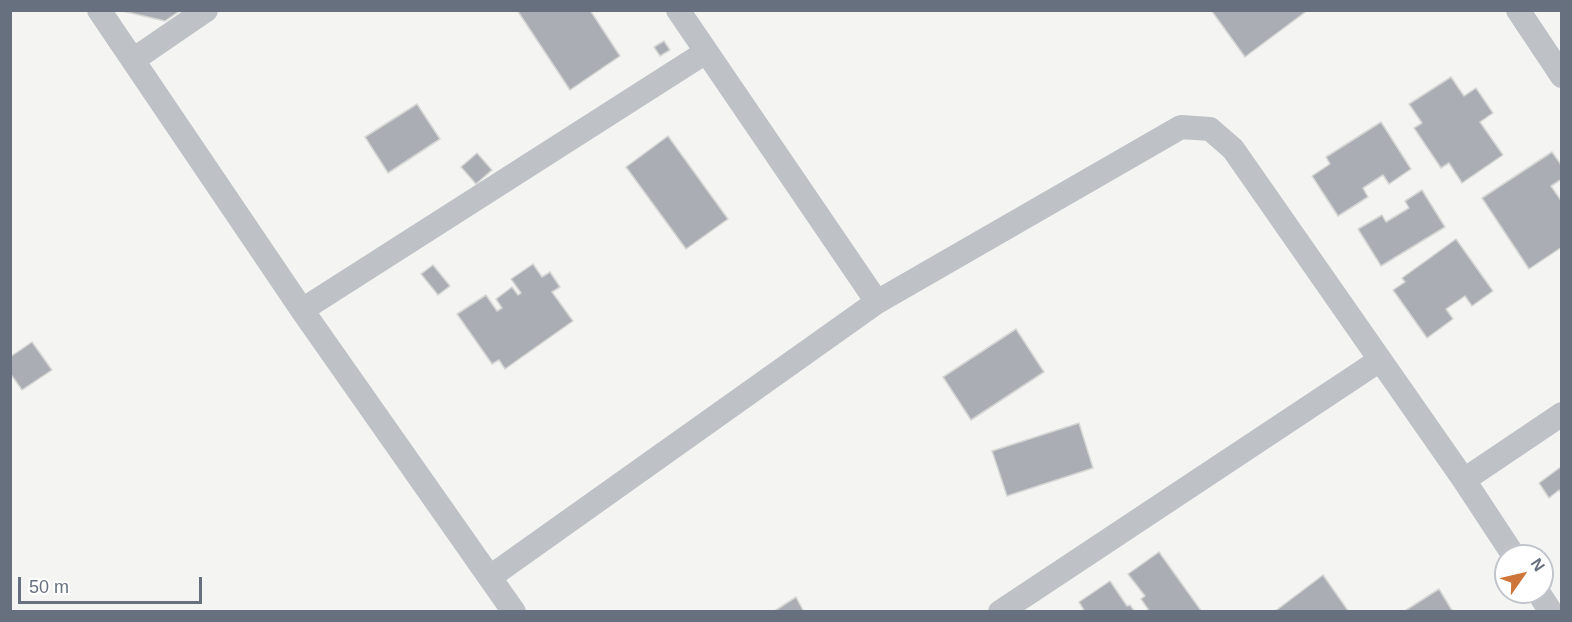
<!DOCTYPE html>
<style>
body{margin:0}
#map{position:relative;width:1572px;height:622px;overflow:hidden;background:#f4f5f2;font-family:Helvetica,sans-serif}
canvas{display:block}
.frame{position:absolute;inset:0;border:12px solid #67707f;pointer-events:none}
.north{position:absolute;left:1494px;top:544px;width:60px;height:60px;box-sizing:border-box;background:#fff;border:2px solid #c2c6cc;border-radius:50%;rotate:56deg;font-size:16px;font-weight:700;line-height:24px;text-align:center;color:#67707f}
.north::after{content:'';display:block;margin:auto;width:21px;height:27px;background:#ce7639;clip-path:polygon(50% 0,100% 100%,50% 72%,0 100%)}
.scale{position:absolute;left:18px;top:577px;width:184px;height:27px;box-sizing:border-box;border:3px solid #67707f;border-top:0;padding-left:8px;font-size:18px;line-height:21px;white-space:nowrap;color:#67707f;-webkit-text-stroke:4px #fff;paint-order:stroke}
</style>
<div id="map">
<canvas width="1572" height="622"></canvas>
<div class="frame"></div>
<div class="north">N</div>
<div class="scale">50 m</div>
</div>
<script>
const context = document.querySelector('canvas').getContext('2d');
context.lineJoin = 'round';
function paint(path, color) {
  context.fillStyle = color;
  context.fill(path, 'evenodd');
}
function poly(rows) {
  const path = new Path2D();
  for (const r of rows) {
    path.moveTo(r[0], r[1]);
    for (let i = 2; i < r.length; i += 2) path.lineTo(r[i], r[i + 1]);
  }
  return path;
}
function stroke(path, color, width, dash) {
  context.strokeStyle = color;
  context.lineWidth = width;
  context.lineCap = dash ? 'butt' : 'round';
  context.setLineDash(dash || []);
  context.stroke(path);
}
const building = poly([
 [118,10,181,10,165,21,118,10],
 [517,10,590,10,620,56,570,90,517,10],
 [1211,10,1308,10,1245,57,1211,10],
 [664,41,670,50,660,56,654,47,664,41],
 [1451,77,1464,96,1476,88,1493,113,1480,122,1503,155,1462,183,1449,163,1441,168,1414,128,1422,123,1409,104,1451,77],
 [417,104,440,139,388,173,365,137,417,104],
 [1381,122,1411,169,1389,184,1383,175,1363,188,1368,197,1338,216,1312,176,1330,164,1326,157,1381,122],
 [668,136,728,219,686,249,626,167,668,136],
 [1552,152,1562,166,1562,179,1551,186,1562,202,1562,247,1529,269,1482,198,1552,152],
 [477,153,492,170,476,184,461,167,477,153],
 [1422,190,1445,227,1381,266,1358,229,1382,215,1386,222,1409,208,1405,201,1422,190],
 [1456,239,1493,291,1472,306,1465,296,1446,309,1453,319,1427,338,1393,290,1405,282,1402,278,1456,239],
 [533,264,542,277,550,272,560,287,552,292,573,321,505,369,499,360,492,364,457,314,486,295,497,311,502,308,496,299,512,287,518,295,521,293,511,279,533,264],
 [433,265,450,286,438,295,421,274,433,265],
 [1016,329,1044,372,971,420,943,377,1016,329],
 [32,342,52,370,22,390,10,373,10,357,32,342],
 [1079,423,1093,468,1007,496,992,451,1079,423],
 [1562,466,1562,494,1559,490,1549,498,1539,483,1562,466],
 [1159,552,1202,612,1150,612,1141,599,1145,596,1128,574,1159,552],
 [1323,575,1349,612,1274,612,1323,575],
 [1110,581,1127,606,1130,605,1135,612,1085,612,1079,602,1110,581],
 [1439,589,1453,612,1403,612,1439,589],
 [796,597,804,612,773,612,796,597]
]);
const street = poly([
 [99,10,302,310,514,612],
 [678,10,877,302],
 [1518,10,1562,76],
 [133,60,206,10],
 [302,310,706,52],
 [1464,480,1562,414],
 [490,577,877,302,1181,127,1210,129,1233,149,1464,480,1514,556],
 [1538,592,1551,612],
 [1000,612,1380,360]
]);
paint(building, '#aaaeb4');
stroke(building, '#d6d6d4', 1.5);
stroke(street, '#bec1c5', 24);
</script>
